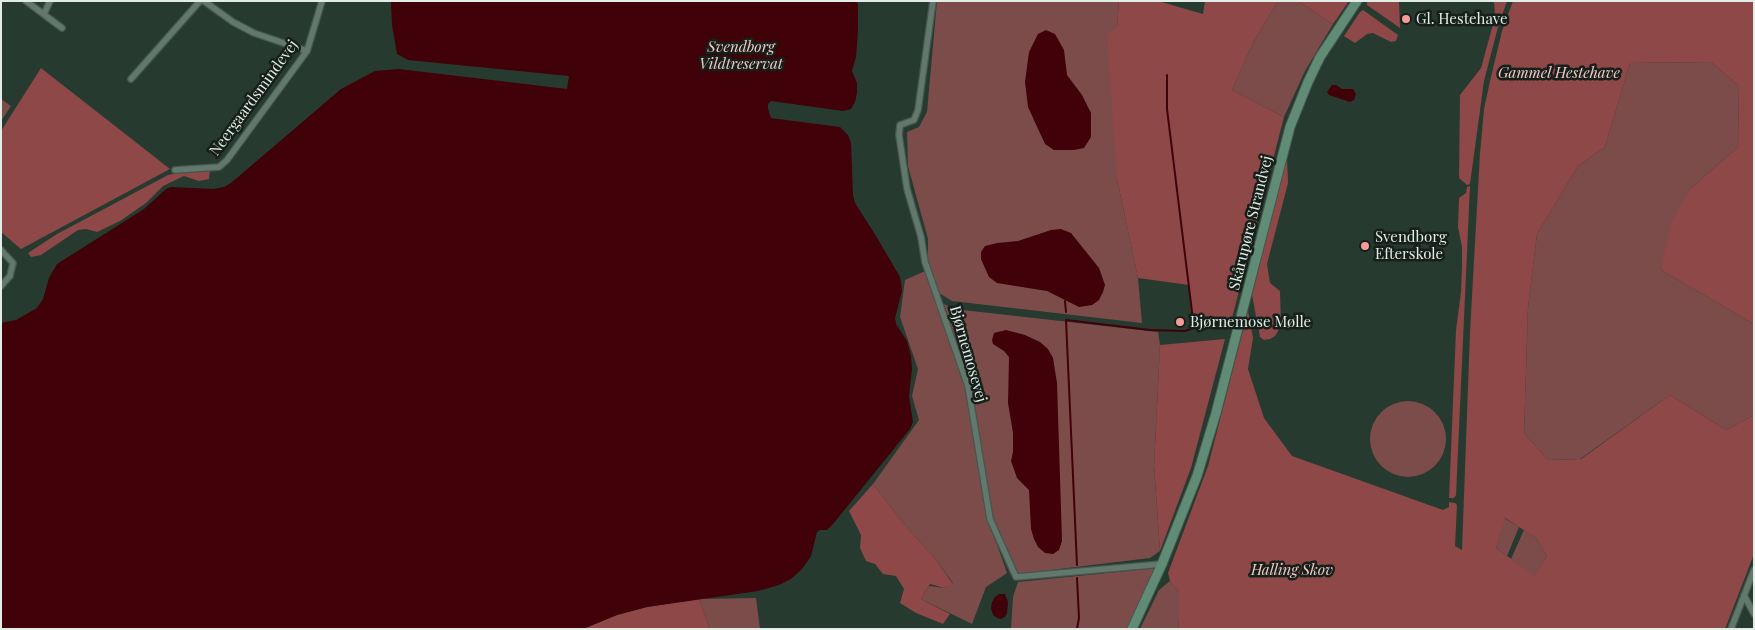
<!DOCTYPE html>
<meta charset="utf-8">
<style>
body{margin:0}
#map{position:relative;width:1755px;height:630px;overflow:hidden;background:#273a30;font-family:"Playfair Display",serif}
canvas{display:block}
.frame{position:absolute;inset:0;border:2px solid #e1ede6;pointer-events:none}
</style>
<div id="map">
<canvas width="1755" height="630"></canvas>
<div class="frame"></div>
</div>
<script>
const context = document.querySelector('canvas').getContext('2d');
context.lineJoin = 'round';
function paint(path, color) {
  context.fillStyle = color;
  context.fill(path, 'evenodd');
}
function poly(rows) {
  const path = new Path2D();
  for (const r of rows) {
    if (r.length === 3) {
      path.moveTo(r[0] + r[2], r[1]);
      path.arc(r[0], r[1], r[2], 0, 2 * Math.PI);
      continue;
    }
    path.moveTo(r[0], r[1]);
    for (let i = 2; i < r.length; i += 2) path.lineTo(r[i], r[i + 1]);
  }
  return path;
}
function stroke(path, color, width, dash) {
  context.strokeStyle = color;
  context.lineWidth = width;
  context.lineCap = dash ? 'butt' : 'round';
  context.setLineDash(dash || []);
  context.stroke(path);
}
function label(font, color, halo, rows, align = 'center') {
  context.font = font + ' "Playfair Display",serif';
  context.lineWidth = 5;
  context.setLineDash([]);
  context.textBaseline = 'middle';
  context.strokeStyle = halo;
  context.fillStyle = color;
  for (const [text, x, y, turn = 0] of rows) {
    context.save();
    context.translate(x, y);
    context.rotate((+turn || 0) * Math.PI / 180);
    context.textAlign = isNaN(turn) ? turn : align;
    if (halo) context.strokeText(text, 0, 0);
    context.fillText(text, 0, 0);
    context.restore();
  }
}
const green = poly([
 [937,1,1119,1,1117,27,1117,179,1138,278,1142,323,952,301,939,293,928,260,928,239,908,166,907,132,919,127,927,112],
 [1278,1,1298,1,1333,24,1305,71,1284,117,1232,90,1253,43],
 [1711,62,1739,86,1738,147,1691,188,1661,270,1754,324,1754,415,1726,430,1670,395,1580,459,1548,460,1524,433,1528,308,1537,234,1578,166,1605,147,1630,63],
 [1,99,11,106,1,121],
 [925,271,965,386,988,519,1007,573,986,587,972,624,921,599,929,586,944,588,953,583,937,561,904,524,873,484,919,420,912,396,918,369,900,317,905,280],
 [944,304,954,309,1158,332,1160,345,1154,466,1160,551,1150,558,1018,574,993,518,971,386],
 [1408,439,38],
 [1504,518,1519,527,1507,556,1496,548],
 [1524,530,1536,538,1547,556,1535,577,1511,559],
 [1157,568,1128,629,1011,629,1013,597,1018,582],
 [1170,581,1179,592,1179,621,1178,629,1140,629,1159,590],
 [756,598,760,629,710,629,699,599]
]);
const forest = poly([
 [1119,1,1158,1,1203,14,1205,1,1278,1,1253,43,1232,90,1284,117,1231,322,1191,313,1189,285,1138,278,1117,179,1107,35,1117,27],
 [1298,1,1349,1,1333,24],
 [1367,1,1399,1,1400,28,1367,5],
 [1494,1,1507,1,1498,27,1484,81,1470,184,1467,185,1459,178,1460,95,1481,68,1495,17],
 [1513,1,1754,1,1754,324,1661,270,1671,222,1691,188,1738,147,1739,86,1711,62,1630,63,1605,147,1578,166,1537,234,1528,308,1524,433,1548,460,1581,459,1670,395,1726,430,1754,415,1754,554,1725,629,1178,629,1179,621,1179,592,1170,581,1168,573,1208,466,1248,311,1253,338,1248,369,1264,418,1292,456,1443,510,1449,507,1449,502,1455,503,1457,505,1455,546,1462,550,1470,332,1480,153,1484,109,1490,81,1502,31],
 [1505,518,1536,538,1547,556,1535,576,1496,548],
 [1363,10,1398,35,1396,41,1391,42,1373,33,1367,34,1355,43,1344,36,1360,12],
 [41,68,170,169,21,249,1,232,1,131],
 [1287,157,1288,183,1267,264,1270,283,1280,291,1281,326,1275,336,1270,339,1264,340,1260,337,1252,295],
 [210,170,209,179,199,181,184,176,163,186,146,203,120,221,97,232,86,229,78,230,41,255,31,257,28,253,57,234,168,175,183,172],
 [1470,186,1456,495,1454,498,1449,498,1456,330,1461,292,1462,266,1462,247,1458,227,1459,198,1466,193,1467,187],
 [1225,339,1191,468,1160,551,1154,466,1160,345],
 [873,484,904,524,937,561,953,584,944,588,930,584,921,599,950,614,943,624,916,613,900,603,904,589,896,576,883,574,875,564,866,561,860,548,861,535,849,511],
 [699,599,710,629,583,629,617,615,647,607]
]);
const water = poly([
 [392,1,856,1,858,4,858,31,856,57,852,71,857,83,857,93,855,102,851,109,843,111,771,101,768,104,768,109,771,118,840,127,848,135,851,143,853,195,855,203,876,236,900,277,901,283,902,291,895,318,896,324,907,341,911,356,912,369,909,396,913,422,910,429,833,524,827,530,820,530,817,532,811,556,802,569,791,579,779,585,758,591,647,607,617,615,583,629,1,629,1,323,16,320,37,308,43,299,49,278,57,264,144,209,166,189,171,187,214,189,224,187,231,183,341,89,375,71,399,69,567,89,569,76,408,60,397,54,392,25,391,2],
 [1046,30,1055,34,1064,50,1067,75,1082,95,1091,113,1091,137,1084,148,1074,150,1054,150,1045,144,1028,107,1025,82,1029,52,1038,34],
 [1332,85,1336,85,1342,89,1353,89,1356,94,1354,100,1350,102,1329,95,1327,92],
 [1061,229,1071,233,1099,268,1105,285,1103,292,1099,300,1092,305,1079,307,1047,291,997,283,989,277,981,259,981,252,985,246,997,243,1018,241,1051,230],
 [1006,330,1025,335,1040,342,1048,349,1053,358,1057,383,1062,541,1059,550,1053,554,1045,553,1038,547,1034,539,1031,529,1029,490,1017,478,1011,461,1013,452,1013,433,1008,403,1009,357,1004,351,993,344,992,340,994,333],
 [999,594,1005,594,1008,602,1007,613,1005,617,1001,619,997,618,993,615,991,608,992,602,995,597]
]);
const stream = poly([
 [1065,301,1066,312],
 [1077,565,1066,320,1150,330,1185,331,1194,328,1167,109,1167,75],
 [1077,578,1079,618,1077,629]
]);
const street = poly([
 [26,1,62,28],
 [204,1,233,22,254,33,307,51],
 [933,1,918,110,914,120,900,125,899,135,907,189,921,237,925,262,968,386,990,519,1016,577,1162,564],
 [44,14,50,1],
 [131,79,200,1],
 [175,170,219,167,227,160,307,51,322,1],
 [1,250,13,263,10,276,1,286],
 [1744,595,1754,614],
 [1731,629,1754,570]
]);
const secondary = poly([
 [1132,629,1162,564,1197,476,1216,413,1290,127,1308,82,1320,57,1357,1]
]);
const markers = [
 [1406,19,5,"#f59b98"],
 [1365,246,5,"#f59b98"],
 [1180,322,5,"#f59b98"]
];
const poiNames = [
 ["Gl. Hestehave",1416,19],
 ["Svendborg",1375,237],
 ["Efterskole",1375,254],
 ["Bjørnemose Mølle",1190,322]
];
const parkNames = [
 ["Svendborg",741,47],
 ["Vildtreservat",741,64],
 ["Gammel Hestehave",1559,73],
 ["Halling Skov",1292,570]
];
const streetNames = [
 ["Neergaardsmindevej",254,98,-54],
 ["Skårupøre Strandvej",1251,223,-76],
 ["Bjørnemosevej",968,354,74]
];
paint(green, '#7c4c4b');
paint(forest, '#8d4847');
paint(water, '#400108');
stroke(stream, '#400108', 2);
stroke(street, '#45564e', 8);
stroke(secondary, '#45564e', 11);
stroke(street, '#62786c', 5.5);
stroke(secondary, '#608b75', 9);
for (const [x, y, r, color] of markers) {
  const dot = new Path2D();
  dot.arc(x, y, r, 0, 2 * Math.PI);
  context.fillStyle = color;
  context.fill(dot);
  stroke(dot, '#161f1a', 2);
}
label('15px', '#e1ede6', '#161f1a', poiNames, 'left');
label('italic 15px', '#f5cac7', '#161f1a', parkNames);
label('15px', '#e1ede6', '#161f1a', streetNames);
</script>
